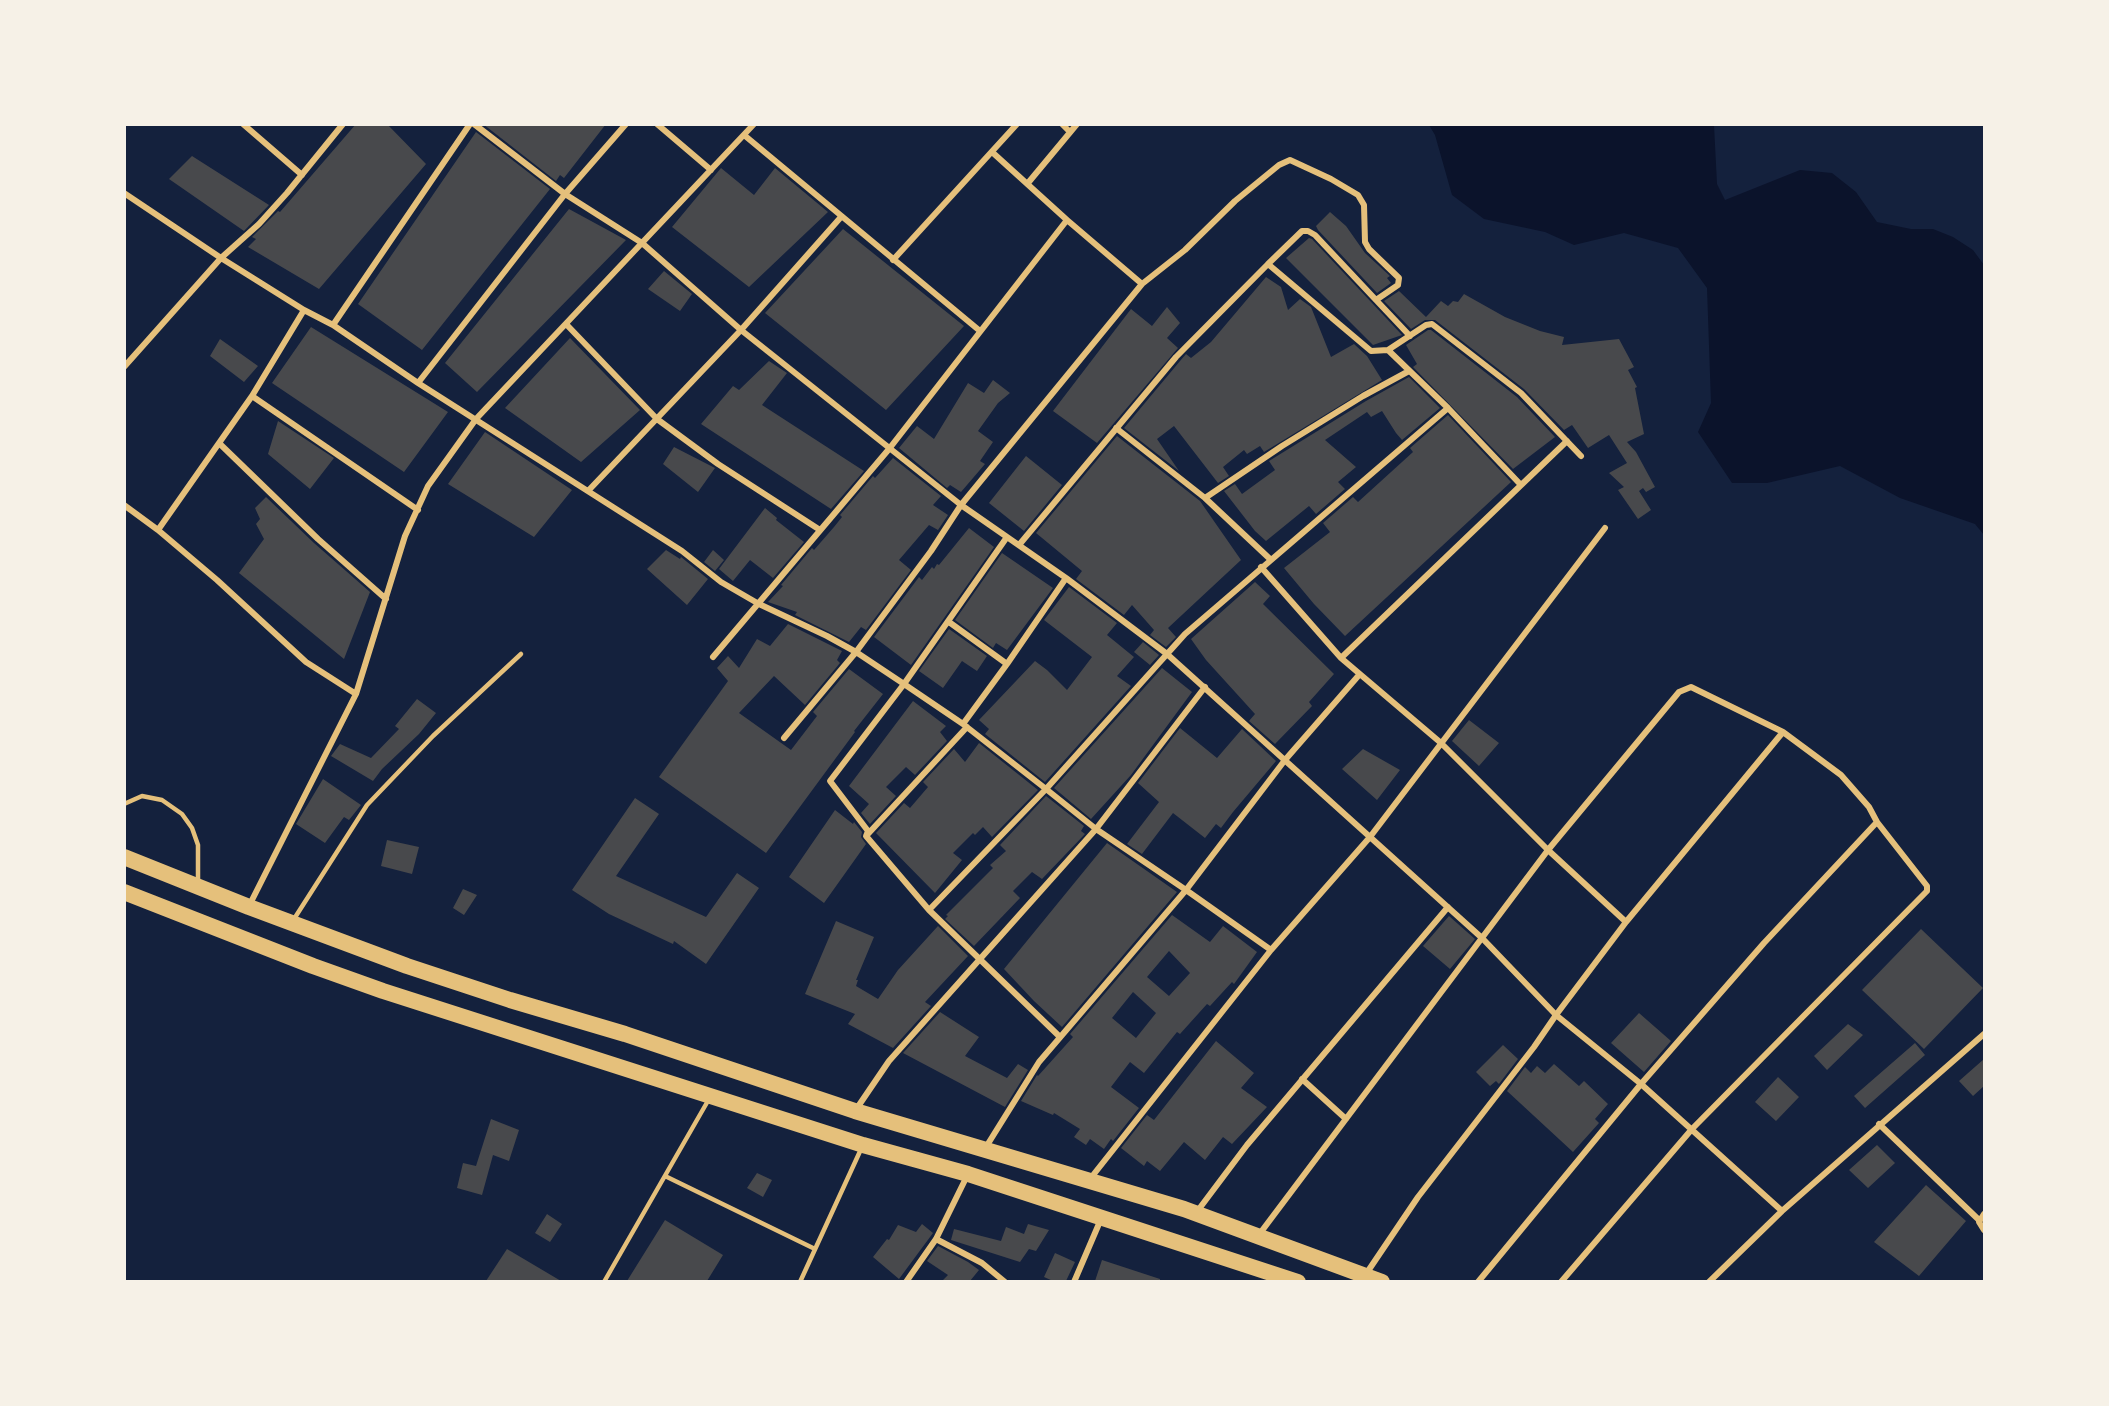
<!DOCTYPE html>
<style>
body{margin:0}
#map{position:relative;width:2109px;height:1406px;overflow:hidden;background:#14213d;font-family:Jost,sans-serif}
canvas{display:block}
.frame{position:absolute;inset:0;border:126px solid #f6f1e7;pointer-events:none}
</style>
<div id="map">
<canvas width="2109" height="1406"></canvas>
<div class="frame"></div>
</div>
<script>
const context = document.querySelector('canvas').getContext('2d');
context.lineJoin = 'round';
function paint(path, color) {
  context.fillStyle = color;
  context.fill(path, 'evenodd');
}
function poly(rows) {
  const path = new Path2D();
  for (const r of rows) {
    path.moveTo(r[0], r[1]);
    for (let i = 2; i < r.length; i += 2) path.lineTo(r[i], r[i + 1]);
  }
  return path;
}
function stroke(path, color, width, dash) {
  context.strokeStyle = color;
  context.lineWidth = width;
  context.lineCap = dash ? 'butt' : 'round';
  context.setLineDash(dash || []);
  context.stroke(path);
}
const water = poly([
 [1429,125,1714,125,1717,184,1725,200,1800,170,1832,173,1856,192,1877,222,1911,229,1933,229,1953,237,1973,250,1984,265,1984,535,1975,524,1900,498,1840,466,1767,483,1732,483,1698,432,1711,403,1707,288,1678,248,1624,233,1574,245,1545,232,1484,219,1452,195,1435,135]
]);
const building = poly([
 [356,124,387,124,426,164,319,289,248,247,256,239,252,237,278,211,280,212],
 [483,124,606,124,564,178,560,175,556,181],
 [476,132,550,189,422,350,358,304],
 [192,156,269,205,244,231,169,179],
 [721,168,754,195,775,168,828,212,749,287,672,227],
 [569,209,626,240,477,392,445,363],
 [1330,212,1346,226,1365,253,1390,276,1387,278,1391,283,1377,293,1318,230,1316,226],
 [843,229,964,326,886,410,765,313],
 [1309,238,1312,239,1402,335,1373,345,1286,258],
 [664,271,692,294,680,311,648,289],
 [1266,277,1281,287,1288,310,1300,299,1311,307,1331,357,1354,344,1367,356,1382,380,1264,452,1260,446,1247,454,1244,450,1223,467,1229,476,1218,483,1174,426,1157,439,1179,471,1124,428,1180,361,1186,354,1191,358,1211,342],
 [1399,291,1426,317,1441,301,1448,306,1453,301,1458,302,1464,294,1505,317,1540,331,1564,337,1562,345,1619,339,1634,367,1628,370,1637,387,1635,388,1644,434,1627,442,1636,452,1655,487,1646,492,1643,488,1639,491,1651,510,1638,519,1618,490,1624,487,1609,473,1627,463,1609,435,1588,448,1572,425,1564,430,1524,389,1435,320,1425,320,1411,329,1384,301],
 [1167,307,1180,323,1167,338,1178,348,1097,443,1053,411,1131,309,1152,326],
 [311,327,448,412,404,472,272,383],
 [1428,330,1431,330,1517,397,1555,437,1513,469,1413,367,1417,364,1406,345],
 [570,338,640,410,581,462,505,408],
 [220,339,258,366,244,382,210,356],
 [769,361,787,373,762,405,864,471,831,509,701,424,733,386,739,390],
 [1409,377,1440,408,1402,440,1396,433,1382,411,1371,417,1367,412,1325,440,1356,467,1338,482,1345,489,1316,514,1309,506,1266,541,1255,531,1224,491,1235,484,1242,494,1275,470,1269,461,1366,401],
 [993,380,1010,393,998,403,978,431,993,442,980,461,985,464,961,492,950,485,947,488,899,448,917,426,934,439,968,383,984,393],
 [1448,415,1511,482,1345,636,1314,604,1284,568,1330,532,1323,523,1353,497,1358,502,1413,452,1410,448],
 [278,421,334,458,310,489,268,454],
 [485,432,572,490,534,537,448,484],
 [1117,436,1200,501,1241,560,1168,628,1176,637,1166,647,1150,635,1154,630,1132,605,1124,615,1076,579,1082,571,1036,533],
 [674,447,715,468,698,492,663,464],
 [1026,456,1062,485,1024,531,989,503],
 [893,458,941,496,933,505,948,515,938,530,929,525,899,560,911,570,866,630,861,627,849,642,795,615,797,612,768,602,783,586,781,585,812,548,814,550,834,527,842,517,840,515,873,476,875,478],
 [266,497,314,543,370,592,344,659,239,573,264,539,256,524,260,519,255,508],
 [765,508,777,518,776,520,804,542,773,578,750,560,733,581,719,569],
 [969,528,994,547,911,665,874,637,919,577,922,580,932,567,934,569,937,564,939,565],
 [666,550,680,559,681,557,708,579,687,605,647,569],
 [713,550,724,560,715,571,704,562],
 [1002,553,1053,588,1007,650,996,643,993,648,955,620],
 [1255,582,1270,596,1263,604,1334,674,1309,702,1312,706,1275,744,1249,721,1255,714,1206,660,1191,639],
 [1069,587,1117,623,1107,635,1134,657,1117,676,1131,686,1045,782,985,734,989,729,979,720,1035,661,1047,670,1067,690,1092,657,1044,620],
 [788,624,842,651,837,660,840,663,805,705,774,676,739,713,791,750,817,716,813,712,849,669,883,694,854,731,855,732,766,853,659,777,728,681,717,668,728,656,739,668,757,639,770,646],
 [949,629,987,656,977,671,962,661,943,688,919,671],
 [1143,642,1159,655,1150,665,1134,652],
 [1162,668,1192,692,1131,775,1091,819,1054,788],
 [417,699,436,713,419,734,382,769,373,781,331,756,340,744,371,758,399,729,395,726],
 [913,701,946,726,940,732,947,741,915,775,906,767,886,787,896,796,870,824,861,813,869,804,849,786],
 [1469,720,1499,743,1479,766,1452,741],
 [1180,728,1217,758,1242,729,1276,761,1233,812,1221,828,1216,824,1205,838,1173,813,1142,854,1127,844,1159,802,1138,783],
 [979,743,1038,790,992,837,983,827,975,835,973,833,953,853,962,860,935,893,876,833,904,803,910,808,928,787,923,782,954,749,965,762],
 [1363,749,1400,770,1377,800,1342,769],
 [323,779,361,805,349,820,344,817,325,843,296,824],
 [1046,796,1084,826,1081,831,1085,834,1042,879,1032,872,1013,891,1020,898,974,946,945,919,948,916,946,915,993,868,990,865,1006,851,1000,845],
 [635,798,659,814,616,876,706,917,737,873,759,888,706,964,674,941,673,944,609,914,572,890],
 [835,810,853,824,854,822,862,832,861,837,866,844,824,903,789,877],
 [387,840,419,847,412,874,381,866],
 [1107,843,1177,892,1062,1027,1034,1001,1004,969],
 [463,889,477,895,464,915,453,908],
 [1172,915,1210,942,1223,926,1257,952,1234,984,1232,982,1210,1006,1207,1004,1180,1034,1177,1032,1144,1073,1130,1062,1111,1087,1139,1108,1113,1141,1111,1139,1104,1149,1090,1139,1086,1145,1074,1137,1080,1129,1054,1113,1053,1115,1021,1101,1037,1075,1038,1076,1073,1037,1070,1034],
 [1169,951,1190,973,1169,996,1147,977],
 [1133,992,1156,1013,1136,1038,1112,1018],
 [1449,916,1475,939,1450,969,1423,946],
 [836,921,874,937,856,980,858,980,856,986,878,999,898,970,938,926,968,956,925,1002,931,1006,893,1048,848,1024,855,1014,805,994],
 [1921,929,1983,988,1924,1049,1862,990],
 [940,1012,979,1037,965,1056,1007,1078,1018,1064,1028,1070,1005,1107,903,1053],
 [1639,1013,1671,1041,1644,1072,1611,1043],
 [1848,1024,1863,1035,1827,1070,1814,1056],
 [1216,1041,1254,1073,1241,1088,1267,1107,1232,1144,1223,1137,1205,1160,1184,1142,1160,1171,1147,1161,1144,1166,1121,1148,1147,1115,1154,1120],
 [1915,1043,1925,1055,1865,1108,1854,1096],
 [1503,1045,1518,1059,1499,1084,1496,1081,1490,1086,1476,1072],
 [1984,1059,1984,1086,1973,1096,1959,1081],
 [1554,1064,1579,1086,1584,1081,1608,1104,1595,1119,1599,1123,1573,1152,1507,1091,1525,1067,1531,1073,1537,1066,1545,1073],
 [1778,1077,1799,1097,1776,1121,1755,1102],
 [491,1119,519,1130,509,1161,493,1155,482,1195,457,1188,463,1163,476,1166],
 [1877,1145,1895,1163,1868,1188,1849,1170],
 [757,1173,772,1180,763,1197,747,1188],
 [1926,1185,1966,1221,1919,1276,1874,1242],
 [547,1214,562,1224,550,1242,535,1233],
 [665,1220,723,1255,707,1281,627,1281],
 [922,1224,933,1233,899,1279,873,1257,887,1239,889,1240,898,1225,916,1232],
 [1028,1224,1049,1230,1036,1251,1029,1249,1020,1262,951,1240,954,1229,1001,1241,1006,1227,1024,1234],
 [938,1246,968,1262,979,1270,970,1281,942,1281,948,1275,927,1261],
 [507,1249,561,1281,486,1281],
 [1055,1253,1075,1262,1066,1281,1053,1281,1044,1277],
 [1102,1260,1160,1279,1160,1281,1095,1281]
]);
const service = poly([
 [124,804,142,796,162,800,182,814,192,828,198,845,198,881],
 [294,919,367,805,433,736,521,654],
 [665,1176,815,1249],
 [604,1282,709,1099],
 [800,1282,862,1147]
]);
const minor = poly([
 [243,124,302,175],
 [474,124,565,194,642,243,741,330,961,505,1066,578,1167,654,1482,938,1556,1015,1641,1084,1782,1211],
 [657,124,711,170],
 [1062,124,1070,132],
 [744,135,980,331],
 [992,152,1067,220,1142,284],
 [1028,183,1077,124],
 [124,193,221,258,304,310,333,325,418,383,682,551,721,582,759,604,827,636,856,652,931,551,961,505,1142,284,1185,250,1235,201,1279,165,1290,160,1331,179,1358,195,1364,205,1365,242,1369,249,1399,278,1398,285,1376,300,1410,336],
 [893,260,1017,124],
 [1376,300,1315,235,1308,231,1302,231,1268,264,1371,351,1388,350],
 [566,324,657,419,718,464,820,530],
 [333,325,470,124],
 [124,367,221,258,259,224,287,193,343,124],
 [418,383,565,194,626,124],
 [252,396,418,510],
 [1448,408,1520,484],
 [1116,428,1205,498,1270,559],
 [220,444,318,539,386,599],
 [588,491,741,330,841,217],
 [1205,498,1282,446,1363,396,1409,371],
 [124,505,158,530,217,580,306,662,356,694],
 [158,530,252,396,304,310],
 [1019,545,1176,357,1268,264],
 [1261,567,1341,658,1441,743,1548,850,1626,922],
 [949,622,1007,664],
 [713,657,889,449,1067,220],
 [1341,658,1567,441],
 [963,724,1007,664,1066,578],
 [784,738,856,652,904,684,1007,537],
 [867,835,967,727],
 [249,906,356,694,405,536,428,486,476,419,754,124],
 [929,910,866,836,868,831,830,781,904,684,963,724,1046,789,929,910,1060,1037],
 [1271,950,1370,837,1605,528],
 [1302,1079,1346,1119],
 [855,1111,889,1061,1096,829,1205,687],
 [1879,1124,1979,1220],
 [986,1147,1039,1062,1186,890,1096,829,1046,789,1185,634,1448,408,1388,350,1426,325,1432,324,1521,393,1581,456],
 [1090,1179,1271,950,1186,890,1285,760,1359,675],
 [1196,1213,1247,1145,1448,907],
 [1984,1214,1979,1222,1984,1230],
 [1258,1236,1548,850,1679,692,1691,687,1783,732],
 [936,1239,982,1263,1005,1282],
 [1366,1274,1418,1197,1534,1047,1556,1015,1626,922,1783,732,1841,775,1869,807,1877,822],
 [906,1282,936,1239,967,1176],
 [1074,1282,1101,1219],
 [1478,1282,1641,1084,1764,943,1877,822,1927,886,1927,891,1692,1129,1561,1282],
 [1709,1282,1782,1211,1984,1034]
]);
const trunk = poly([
 [124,857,249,907,407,966,510,1000,625,1034,855,1111,1184,1209,1382,1282],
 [124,892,313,966,383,991,863,1145,968,1174,1298,1282]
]);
paint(water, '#0b132b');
paint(building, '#48494c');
stroke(service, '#e5c07b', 4.5);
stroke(minor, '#e5c07b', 6);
stroke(trunk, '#e5c07b', 16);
</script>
